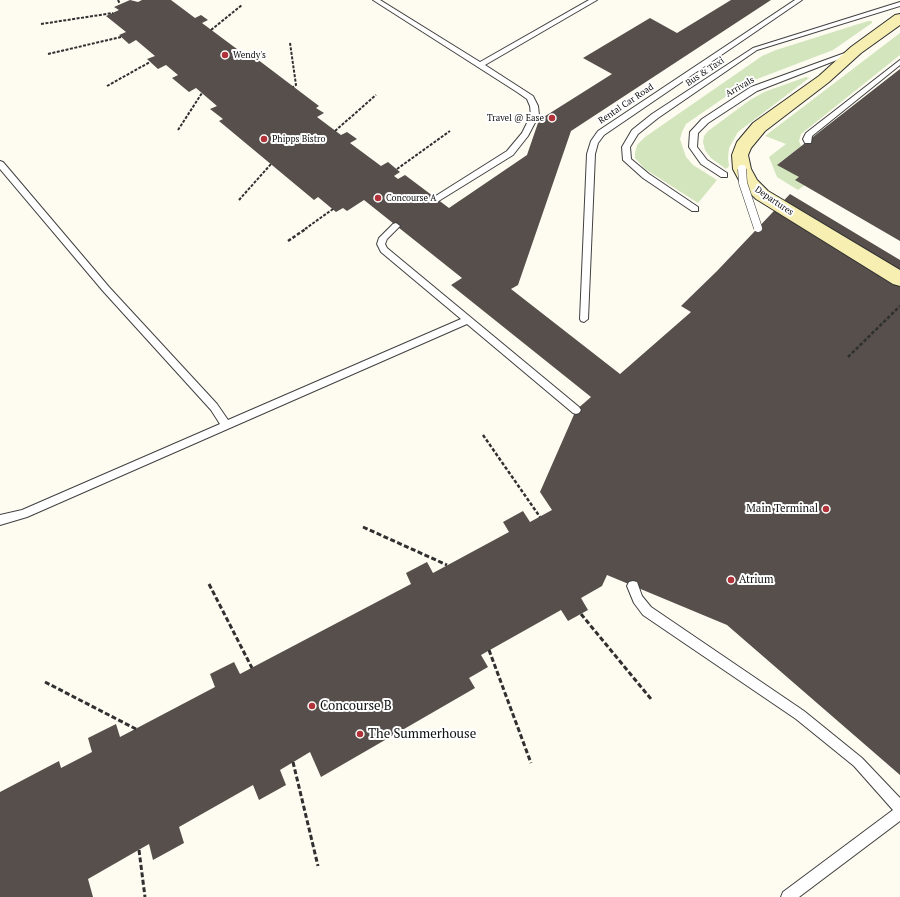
<!DOCTYPE html>
<style>
body{margin:0}
canvas{display:block;background:#fefbf1}
</style>
<canvas width="900" height="897"></canvas>
<script>
const context = document.querySelector('canvas').getContext('2d');
context.lineJoin = 'round';
function paint(path, color) {
  context.fillStyle = color;
  context.fill(path, 'evenodd');
}
function poly(rows) {
  const path = new Path2D();
  for (const r of rows) {
    path.moveTo(r[0], r[1]);
    for (let i = 2; i < r.length; i += 2) path.lineTo(r[i], r[i + 1]);
  }
  return path;
}
function stroke(path, color, width, dash) {
  context.strokeStyle = color;
  context.lineWidth = width;
  context.lineCap = dash ? 'butt' : 'round';
  context.setLineDash(dash || []);
  context.stroke(path);
}
function label(font, color, halo, rows, align = 'center') {
  context.font = font + ' "PT Serif",serif';
  context.lineWidth = 4;
  context.setLineDash([]);
  context.textBaseline = 'middle';
  context.strokeStyle = halo;
  context.fillStyle = color;
  for (const [text, x, y, turn = 0] of rows) {
    context.save();
    context.translate(x, y);
    context.rotate((+turn || 0) * Math.PI / 180);
    context.textAlign = isNaN(turn) ? turn : align;
    if (halo) context.strokeText(text, 0, 0);
    context.fillText(text, 0, 0);
    context.restore();
  }
}
const green = poly([
 [868,21,872,21,872,23,833,50,744,84,686,124,682,132,680,139,686,157,693,165,717,180,698,203,645,169,635,158,635,153,637,145,645,137,762,56,776,50],
 [900,33,900,55,801,134,799,141,801,146,778,164,799,177,805,185,798,190,777,177,769,157,786,144,765,136],
 [806,77,809,78,738,132,729,148,728,158,729,166,726,169,711,158,705,150,703,142,704,136,708,131,750,100,764,92]
]);
const building = poly([
 [130,0,138,2,142,0,171,0,195,18,201,15,208,20,202,23,249,58,253,56,319,106,316,108,324,113,317,117,341,135,347,132,357,139,350,143,381,166,388,162,400,172,394,176,398,179,405,175,449,208,527,155,539,120,612,74,583,58,650,18,677,33,731,0,771,0,571,131,518,285,511,289,620,374,691,312,681,306,717,271,790,194,900,260,900,775,727,625,607,575,602,586,581,598,588,610,568,621,561,610,481,655,488,667,469,678,475,688,321,777,310,752,280,770,286,785,259,800,253,785,179,827,184,843,153,860,149,844,88,879,93,897,0,897,0,792,59,761,61,768,92,752,88,738,116,724,120,737,215,687,210,674,234,662,240,674,411,584,406,573,427,562,433,573,509,532,503,522,523,511,530,522,552,510,540,492,576,410,591,397,451,285,462,278,364,200,347,211,343,208,336,212,318,197,314,200,219,121,223,119,210,109,217,106,196,88,189,92,172,78,178,75,166,65,158,69,147,59,155,56,136,40,129,44,119,35,126,32,106,16,119,10,114,7],
 [900,69,900,241,795,180,799,177,777,165]
]);
const pathFar2 = poly([
 [118,0,120,4],
 [41,24,113,13],
 [211,30,242,5],
 [290,43,296,85,293,87],
 [48,54,121,37],
 [107,86,150,62],
 [178,130,202,93],
 [335,131,376,95],
 [397,169,450,131],
 [239,200,271,164],
 [305,229,333,209]
]);
const pathFar1 = poly([
 [288,241,307,228],
 [848,357,900,306],
 [483,435,540,517]
]);
const path = poly([
 [363,527,447,565],
 [209,584,252,668],
 [581,614,651,699],
 [489,650,531,763],
 [45,682,136,729],
 [293,762,318,866],
 [139,850,145,897]
]);
const service = poly([
 [373,0,380,0,480,62,589,0,597,0,485,65,533,96,538,106,539,115,528,136,513,155,437,202,434,201,434,197,507,151,522,133,531,115,530,106,527,99,517,92,373,0],
 [795,0,802,0,604,135,598,143,595,154,588,319,584,322,581,321,580,319,587,154,591,141,598,131,795,0],
 [900,2,900,6,757,50,658,118,638,134,630,147,631,159,649,174,698,207,698,211,692,211,643,178,623,160,622,147,632,130,652,114,753,48,900,2],
 [853,50,855,51,855,53,757,91,708,123,698,133,697,147,707,160,727,173,727,177,721,177,701,164,689,147,690,132,702,119,751,87,853,50],
 [900,60,900,65,812,136,811,143,805,143,803,139,806,133,900,60],
 [0,161,3,162,109,287,217,404,228,420,461,319,381,252,377,244,379,238,393,224,396,223,400,226,387,239,385,244,387,248,579,407,581,410,579,413,576,414,573,413,467,324,27,517,0,525,0,515,22,510,220,424,211,410,103,291,0,169,0,161],
 [633,581,637,582,642,596,651,607,804,711,862,758,900,798,900,821,799,897,781,897,783,892,893,810,854,766,796,719,643,615,634,603,627,586,629,582,633,581]
]);
const secondary = poly([
 [900,14,900,25,861,53,829,82,765,131,751,148,748,155,751,169,757,180,768,191,900,270,900,286,893,284,756,199,741,184,733,169,732,155,737,142,753,123,819,76,851,47,895,15,900,14]
]);
const serviceBridge = poly([
 [742,169,743,183,758,228]
]);
const markers = [
 [225,55,4,"#b13339"],
 [552,118,4,"#b13339"],
 [264,139,4,"#b13339"],
 [378,198,4,"#b13339"],
 [826,509,4,"#b13339"],
 [731,580,4,"#b13339"],
 [312,706,4,"#b13339"],
 [360,734,4,"#b13339"]
];
const farPoinames = [
 ["Wendy's",233,55],
 ["Travel @ Ease",544,118,"right"],
 ["Phipps Bistro",272,139],
 ["Concourse A",386,198]
];
const farStreetnames = [
 ["Bus & Taxi",705,72,-34],
 ["Arrivals",740,87,-30],
 ["Rental Car Road",626,104,-34],
 ["Departures",774,201,34]
];
const poiNames = [
 ["Main Terminal",818,509],
 ["Atrium",739,580,"left"]
];
const nearPoinames = [
 ["Concourse B",320,706],
 ["The Summerhouse",368,734]
];
paint(green, '#d2e5bd');
paint(building, '#564f4b');
stroke(service, '#414141', 2);
stroke(secondary, '#303030', 2);
stroke(pathFar2, '#303030', 2, [3, 1.5]);
stroke(pathFar1, '#303030', 2.5, [3.5, 2]);
stroke(path, '#303030', 3, [5, 2.5]);
paint(service, '#fff');
paint(secondary, '#f7efb2');
stroke(serviceBridge, '#414141', 9, []);
stroke(serviceBridge, '#fff', 8);
for (const [x, y, r, color] of markers) {
  const dot = new Path2D();
  dot.arc(x, y, r, 0, 2 * Math.PI);
  context.fillStyle = color;
  context.fill(dot);
  stroke(dot, '#fff', 1.5);
}
label('9px', '#0e0e0e', '#fff', farPoinames, 'left');
label('9px', '#0e0e0e', '#fff', farStreetnames);
label('11px', '#0e0e0e', '#fff', poiNames, 'right');
label('13px', '#0e0e0e', '#fff', nearPoinames, 'left');
</script>
